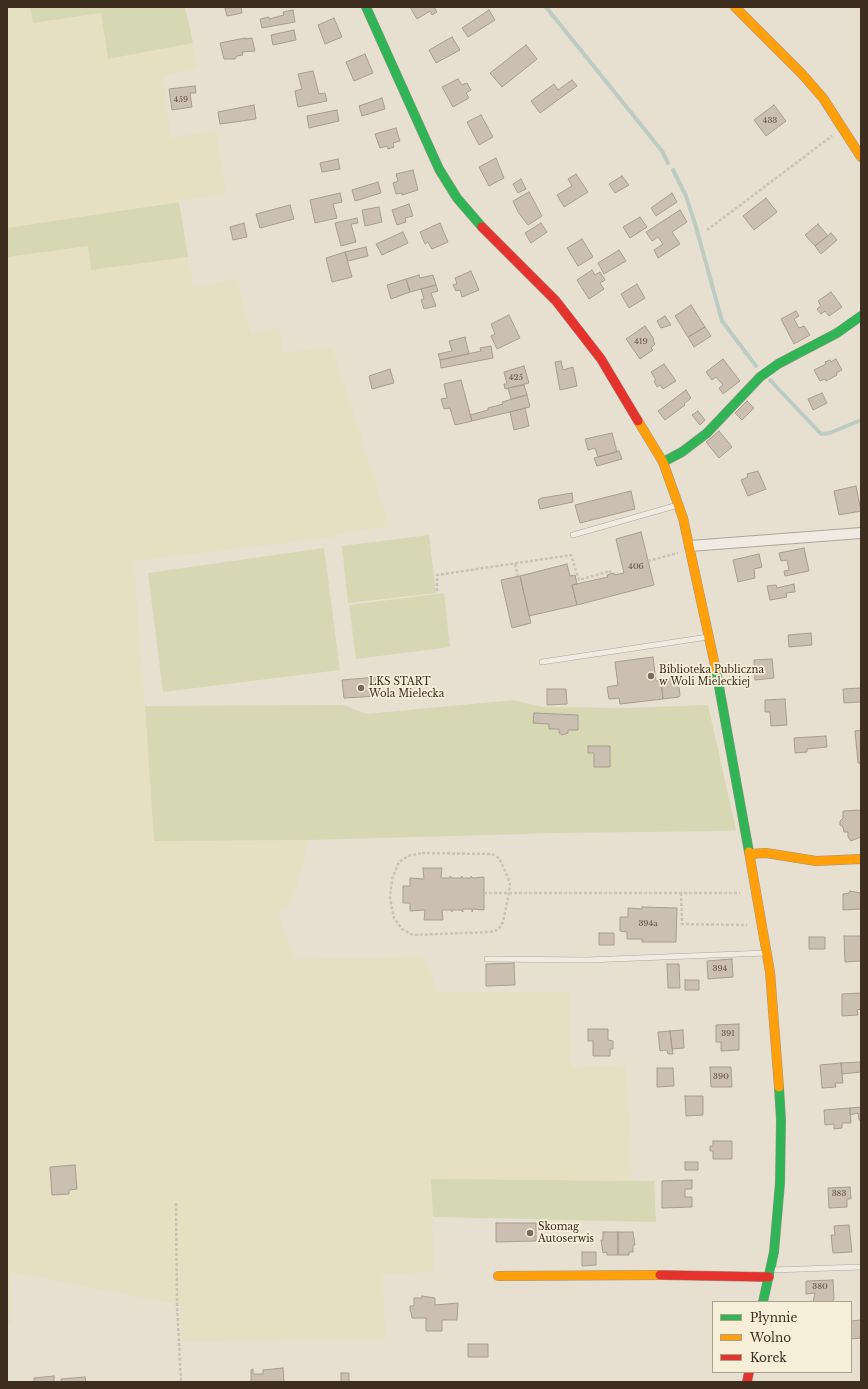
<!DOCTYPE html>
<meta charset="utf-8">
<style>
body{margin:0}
#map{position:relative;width:868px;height:1389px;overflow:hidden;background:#e7e0d1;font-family:"Libre Baskerville",serif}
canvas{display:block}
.frame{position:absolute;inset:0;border:8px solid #3d2e20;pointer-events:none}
.legend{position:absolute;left:712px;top:1301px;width:140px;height:72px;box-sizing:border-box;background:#f7eed8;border:1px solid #ada18e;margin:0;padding:5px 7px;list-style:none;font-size:12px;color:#3d2e20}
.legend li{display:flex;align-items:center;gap:8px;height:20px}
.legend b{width:20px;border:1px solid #ada18e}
</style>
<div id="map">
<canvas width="868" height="1389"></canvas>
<div class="frame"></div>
<ul class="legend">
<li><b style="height:5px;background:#30b455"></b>Płynnie</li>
<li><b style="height:5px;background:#ff9f0a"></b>Wolno</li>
<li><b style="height:5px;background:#e5322d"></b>Korek</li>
</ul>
</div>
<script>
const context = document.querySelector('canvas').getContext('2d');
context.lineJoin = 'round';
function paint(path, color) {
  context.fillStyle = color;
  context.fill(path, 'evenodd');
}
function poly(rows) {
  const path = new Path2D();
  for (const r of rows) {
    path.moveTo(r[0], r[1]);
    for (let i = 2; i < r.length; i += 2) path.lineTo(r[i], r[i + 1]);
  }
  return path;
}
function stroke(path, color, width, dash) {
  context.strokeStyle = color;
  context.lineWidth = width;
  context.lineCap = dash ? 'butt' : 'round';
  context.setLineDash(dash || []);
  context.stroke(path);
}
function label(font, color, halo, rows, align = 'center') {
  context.font = font + ' "Libre Baskerville",serif';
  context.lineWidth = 3.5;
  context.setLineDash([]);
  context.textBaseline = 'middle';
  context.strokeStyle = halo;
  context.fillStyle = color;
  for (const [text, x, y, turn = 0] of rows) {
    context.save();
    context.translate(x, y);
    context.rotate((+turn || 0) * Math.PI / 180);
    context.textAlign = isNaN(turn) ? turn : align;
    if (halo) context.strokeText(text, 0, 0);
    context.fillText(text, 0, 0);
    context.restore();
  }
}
const farmland = poly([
 [7,7,30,7,33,23,101,13,109,59,193,43,197,69,163,76,171,138,216,130,226,194,7,228],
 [88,246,91,270,188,257,193,287,237,279,251,333,279,327,284,353,332,347,390,526,336,534,335,537,134,561,154,841,309,840,294,895,290,903,278,915,296,959,425,957,437,992,569,992,571,1067,626,1065,632,1180,431,1179,434,1272,382,1275,386,1339,182,1342,180,1305,11,1272,12,1322,7,1323,7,257]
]);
const green = poly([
 [30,7,185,7,193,43,108,59,101,13,33,23],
 [179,202,188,257,91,270,88,246,7,257,7,228],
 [429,535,436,593,348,603,342,546],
 [324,548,340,670,163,692,148,573],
 [444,593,450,647,356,659,349,605],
 [514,700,542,707,627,708,708,705,736,830,727,831,557,833,309,840,154,841,145,706,344,705,366,714],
 [431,1179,654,1181,656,1222,433,1217]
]);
const stream = poly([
 [546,7,662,151,668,163],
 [673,170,686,196,696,227,722,321,756,366],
 [770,380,821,434,830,433,861,420]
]);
const building = poly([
 [241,7,242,13,227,16,225,8,241,7],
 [410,7,434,7,437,12,432,15,430,11,417,19,410,7],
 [293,10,295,22,262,28,260,19,269,17,269,19,284,15,283,12,293,10],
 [489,10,495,20,468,37,462,28,489,10],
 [334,18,342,37,325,44,318,25,334,18],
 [294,30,296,40,273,45,271,35,294,30],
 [452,37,460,50,436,63,429,50,452,37],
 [245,38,245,39,252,38,255,51,242,52,243,55,237,56,235,59,224,59,220,43,245,38],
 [526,45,537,59,502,87,490,73,526,45],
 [365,54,373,73,354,81,346,62,365,54],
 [313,71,319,94,325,93,327,101,298,107,295,91,302,89,298,74,313,71],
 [458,79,462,85,467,83,471,90,466,93,469,98,453,107,442,87,458,79],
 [572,80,577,86,540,113,531,101,554,84,558,90,572,80],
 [195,86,196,93,190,93,192,107,172,110,169,89,195,86],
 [382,98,385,109,362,116,359,106,382,98],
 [254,105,256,119,220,124,218,112,254,105],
 [774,105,786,121,766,136,754,120,774,105],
 [337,110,339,121,309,128,307,116,337,110],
 [481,115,493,137,479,145,467,122,481,115],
 [396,128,400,141,393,143,394,147,388,149,387,146,380,148,375,134,396,128],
 [496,158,504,178,489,186,479,167,496,158],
 [338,159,340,169,322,172,320,163,338,159],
 [413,170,418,190,402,195,402,193,396,194,393,183,398,181,396,174,413,170],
 [576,174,588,192,564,207,557,195,572,186,568,179,576,174],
 [622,176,629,185,615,193,609,184,622,176],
 [521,179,526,189,518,193,513,184,521,179],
 [378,182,381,193,355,201,352,190,378,182],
 [529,192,542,216,528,225,518,212,513,201,529,192],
 [340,193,342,202,333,204,337,218,315,223,310,200,340,193],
 [672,193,677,202,656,216,651,208,672,193],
 [766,198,777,212,754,230,743,216,766,198],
 [409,204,413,216,405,218,406,222,397,225,392,210,409,204],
 [290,205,294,219,260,228,256,214,290,205],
 [379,207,382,222,365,226,362,210,379,207],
 [680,210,687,222,672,232,680,244,658,258,654,250,663,244,658,237,652,241,646,232,680,210],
 [640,217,647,227,630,238,623,227,640,217],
 [357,218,358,223,351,224,356,242,341,246,335,223,357,218],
 [244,223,247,237,233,240,230,227,244,223],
 [440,223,448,242,432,249,428,242,425,244,420,232,440,223],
 [541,223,547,232,531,243,525,233,541,223],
 [818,224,828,236,815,246,805,235,818,224],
 [403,232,408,243,382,255,376,244,403,232],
 [831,233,837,240,821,254,815,246,831,233],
 [582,239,593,257,578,266,567,248,582,239],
 [366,247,368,256,348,261,345,252,366,247],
 [619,250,626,261,604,274,598,263,619,250],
 [345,252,352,277,332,282,326,258,345,252],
 [592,270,595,275,600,272,605,280,600,283,604,289,589,299,577,280,592,270],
 [471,271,479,290,462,297,460,290,456,291,453,285,457,284,455,278,471,271],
 [419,275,420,278,433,275,436,285,410,292,406,279,419,275],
 [406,279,410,292,391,299,387,285,406,279],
 [637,284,645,298,629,308,621,294,637,284],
 [436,285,438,291,431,293,436,306,424,309,421,300,424,299,421,289,436,285],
 [831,292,842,307,829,316,825,311,821,314,817,309,821,306,818,301,831,292],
 [691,305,705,327,688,337,675,316,691,305],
 [796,311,799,316,794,319,799,328,804,326,810,335,794,344,781,319,796,311],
 [509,315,520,338,497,349,491,336,495,334,491,324,509,315],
 [665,316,671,325,661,328,657,321,665,316],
 [645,326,654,339,653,340,655,344,651,348,653,350,640,359,626,339,645,326],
 [705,327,711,336,694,347,688,337,705,327],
 [465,337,469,354,440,360,438,354,452,351,449,341,465,337],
 [491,346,493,358,441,368,440,360,481,351,480,348,491,346],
 [723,359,740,381,723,394,719,388,723,385,716,377,712,380,706,372,723,359],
 [836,359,842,370,836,373,837,375,826,381,825,379,820,381,814,370,826,364,825,362,830,360,831,362,836,359],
 [561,361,563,370,573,367,577,386,560,390,555,362,561,361],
 [664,364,676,381,663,389,660,385,657,387,654,381,656,380,651,372,664,364],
 [524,366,529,383,505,389,504,384,507,384,504,372,524,366],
 [390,369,394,383,372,389,369,376,390,369],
 [461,380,472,421,455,425,450,408,444,409,441,399,447,398,444,384,461,380],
 [524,385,527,395,511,399,508,388,524,385],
 [686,390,691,398,684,404,685,405,665,420,658,411,686,390],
 [822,393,827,403,813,410,808,399,822,393],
 [527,395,530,407,472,421,470,415,488,410,488,408,503,404,502,402,527,395],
 [747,401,754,408,742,420,735,413,747,401],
 [525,408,529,426,514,430,510,412,525,408],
 [698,411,705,420,700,425,692,415,698,411],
 [719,431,732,447,719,458,706,442,719,431],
 [612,433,617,452,598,457,595,448,588,450,585,439,612,433],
 [619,451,622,459,597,466,594,458,619,451],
 [758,471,766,489,748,496,741,480,748,477,747,474,758,471],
 [856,486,861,511,839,515,834,491,856,486],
 [631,491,635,509,580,523,575,505,631,491],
 [572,493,573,502,540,509,538,500,542,498,572,493],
 [641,532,654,585,577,605,572,585,608,577,607,575,614,573,614,575,624,573,616,539,641,532],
 [804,548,809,571,785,576,784,571,789,570,787,560,781,561,779,553,804,548],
 [759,554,762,567,754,569,755,578,738,582,733,560,759,554],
 [567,564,570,576,575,575,577,584,572,585,577,605,529,616,520,576,567,564],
 [520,576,531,623,512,628,501,580,520,576],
 [794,584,795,592,786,593,787,597,770,600,767,586,776,585,777,588,794,584],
 [811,633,812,645,789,647,788,635,811,633],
 [653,657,656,681,661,680,663,699,620,704,619,698,609,699,607,687,618,685,615,662,653,657],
 [772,659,774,678,755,680,754,660,772,659],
 [378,677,380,696,344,698,342,680,378,677],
 [676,678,678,680,680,695,679,697,663,699,661,680,676,678],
 [861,688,861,702,844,703,843,689,861,688],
 [547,689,566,689,567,704,547,705,547,689],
 [785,699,787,725,771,726,770,712,765,712,765,700,785,699],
 [534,713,578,715,578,730,568,730,568,733,562,735,559,733,559,729,549,729,549,724,533,723,534,713],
 [861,730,861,763,858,763,855,731,861,730],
 [826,736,827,747,807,749,807,752,795,753,794,738,826,736],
 [588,746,610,746,610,767,594,767,594,753,588,753,588,746],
 [861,810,861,837,851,841,848,837,848,832,844,832,843,827,840,825,840,821,843,818,843,811,861,810],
 [423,868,442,868,441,878,450,878,450,876,452,878,461,878,462,876,462,878,471,878,471,876,473,878,484,877,484,910,473,909,472,912,472,909,463,909,463,912,461,910,452,910,452,912,451,910,442,910,443,920,424,920,425,910,410,911,410,903,403,903,403,886,410,886,410,878,424,879,423,868],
 [850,891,861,893,861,909,843,910,843,894,849,893,850,891],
 [642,907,677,908,676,942,642,942,642,939,627,939,627,932,620,931,620,917,628,917,628,908,642,909,642,907],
 [599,933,614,933,614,945,599,945,599,933],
 [844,936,861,936,861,961,845,962,844,936],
 [809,937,825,937,825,949,809,949,809,937],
 [732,959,733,977,708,979,707,961,732,959],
 [514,963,515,985,486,986,486,964,514,963],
 [667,964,679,964,680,988,668,988,667,964],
 [685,980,699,980,699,990,685,990,685,980],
 [861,993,861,1009,857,1010,858,1015,842,1016,842,994,861,993],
 [739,1024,739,1050,721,1051,721,1042,716,1042,716,1025,739,1024],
 [588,1029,608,1029,608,1040,613,1041,613,1049,610,1049,610,1056,593,1056,593,1041,588,1041,588,1029],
 [683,1030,684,1048,672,1049,670,1031,683,1030],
 [670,1031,673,1054,668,1054,667,1050,660,1051,658,1032,670,1031],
 [861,1062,861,1072,842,1074,841,1063,861,1062],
 [841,1063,843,1083,835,1083,836,1087,822,1088,820,1065,841,1063],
 [710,1067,731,1067,732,1087,711,1087,710,1067],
 [657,1068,673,1068,674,1086,657,1087,657,1068],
 [685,1096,703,1096,703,1115,686,1116,685,1096],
 [861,1107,861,1120,859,1120,858,1113,850,1115,850,1108,861,1107],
 [850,1108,851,1123,842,1123,842,1128,834,1129,834,1124,825,1125,824,1110,850,1108],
 [713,1141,732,1141,732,1159,713,1159,713,1151,710,1151,710,1146,713,1146,713,1141],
 [685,1162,698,1162,698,1170,685,1170,685,1162],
 [75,1165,77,1189,69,1190,69,1194,52,1195,50,1167,75,1165],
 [692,1180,692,1189,685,1189,685,1197,692,1197,692,1207,662,1208,662,1181,692,1180],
 [850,1187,851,1199,847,1199,847,1207,829,1208,828,1188,850,1187],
 [496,1223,536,1223,536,1241,496,1242,496,1223],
 [849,1225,852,1252,833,1253,831,1235,835,1235,834,1226,849,1225],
 [603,1232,618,1232,618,1255,607,1255,607,1252,603,1253,601,1240,603,1240,603,1232],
 [618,1232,633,1232,635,1245,633,1245,633,1252,629,1252,629,1255,618,1255,618,1232],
 [582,1252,596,1252,596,1265,582,1266,582,1252],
 [833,1280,834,1299,832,1302,813,1302,815,1293,806,1294,806,1281,833,1280],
 [422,1296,435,1298,435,1305,458,1303,457,1320,442,1320,442,1331,426,1331,426,1318,412,1318,411,1312,410,1311,410,1306,414,1306,414,1298,422,1298,422,1296],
 [861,1320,861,1338,851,1339,851,1321,861,1320],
 [468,1344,488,1344,488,1357,468,1357,468,1344],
 [283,1368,284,1382,251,1382,251,1370,253,1369,253,1374,263,1374,263,1370,283,1368],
 [341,1373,349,1373,349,1382,341,1382,341,1373],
 [54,1376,54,1382,34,1382,34,1378,54,1376],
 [85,1377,86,1382,61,1382,61,1379,85,1377]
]);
const path = poly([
 [707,230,832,136],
 [648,561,678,553],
 [515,564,518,576],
 [437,591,437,575,571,555,579,580,610,571,610,574],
 [422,853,492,854,499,858,510,882,509,893,503,922,498,930,490,932,413,935,402,929,394,918,390,898,392,879,399,862,408,856,422,853],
 [484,893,740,893],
 [681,893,682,924,747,925],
 [176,1203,177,1304,181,1382]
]);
const lane = poly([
 [573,535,678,505],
 [542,662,708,637],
 [487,959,587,960,766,953],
 [772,1270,861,1267]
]);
const street = poly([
 [690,546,861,533]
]);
const fast = poly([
 [366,7,439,169,457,198,482,227],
 [663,462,682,452,707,433,760,377,778,364,837,333,861,316],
 [716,670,749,852],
 [763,1302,774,1252,780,1183,781,1120,779,1087]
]);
const slow = poly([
 [735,7,802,74,823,98,861,157],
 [638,421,663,462,683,518,716,670],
 [749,852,770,972,779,1087],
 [750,854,766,853,816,861,861,859],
 [498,1276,660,1275]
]);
const jam = poly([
 [482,227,556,301,601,359,638,421],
 [660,1275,769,1277],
 [747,1382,749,1372]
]);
const markers = [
 [651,676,4,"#786c5e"],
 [361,688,4,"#786c5e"],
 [530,1233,4,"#786c5e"]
];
const numberNames = [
 ["459",181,100],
 ["433",770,121],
 ["419",641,342],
 ["425",516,378],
 ["406",636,567],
 ["394a",648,924],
 ["394",720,969],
 ["391",728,1034],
 ["390",721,1077],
 ["383",839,1194],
 ["380",820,1287]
];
const poiNames = [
 ["Biblioteka Publiczna",659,670],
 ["w Woli Mieleckiej",659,682],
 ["LKS START",369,682],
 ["Wola Mielecka",369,694],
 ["Skomag",538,1227],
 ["Autoserwis",538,1239]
];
paint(farmland, '#e6dfc2');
paint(green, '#d6d7b3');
stroke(stream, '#bcccc2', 4);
paint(building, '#cbbfb2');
stroke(building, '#a89c90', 1);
stroke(lane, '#ada599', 6);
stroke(street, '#ada599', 12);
stroke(fast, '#9c958a', 10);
stroke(slow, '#9c958a', 10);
stroke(jam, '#9c958a', 10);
stroke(path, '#c8c2b9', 2.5, [3, 2]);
stroke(lane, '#efebe3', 5);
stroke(street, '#efebe3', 10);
stroke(fast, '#30b455', 9);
stroke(slow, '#ff9f0a', 9);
stroke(jam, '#e5322d', 9);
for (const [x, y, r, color] of markers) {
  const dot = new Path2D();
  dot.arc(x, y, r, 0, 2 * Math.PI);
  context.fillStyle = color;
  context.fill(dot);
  stroke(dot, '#f7eed8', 1.5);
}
label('8px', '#605244', null, numberNames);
label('10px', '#3d2e20', '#f7eed8', poiNames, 'left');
</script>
